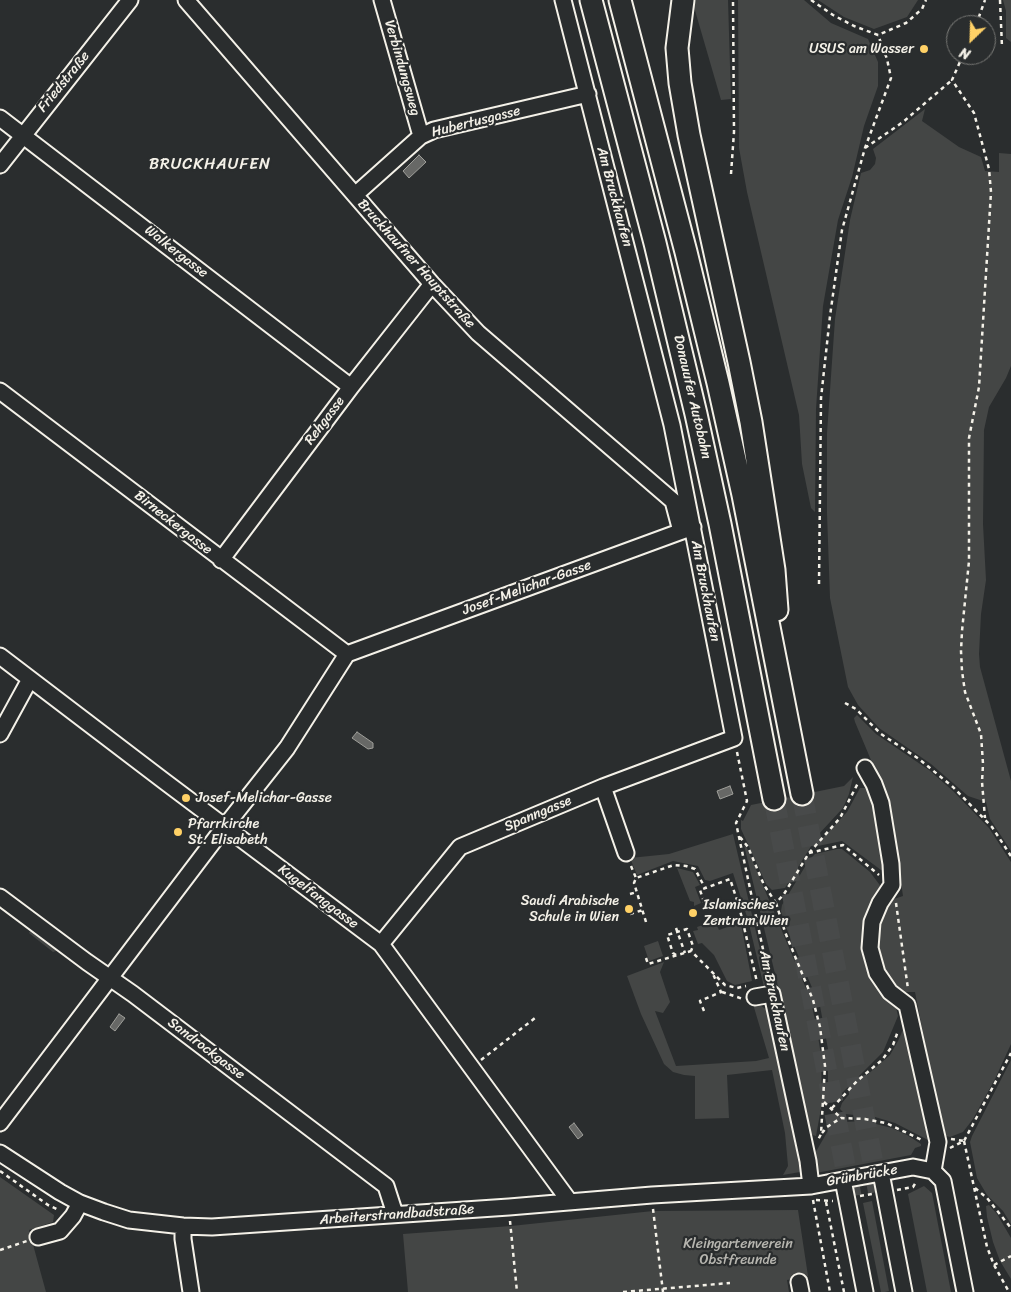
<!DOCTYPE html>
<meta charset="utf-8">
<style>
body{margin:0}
#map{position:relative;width:1011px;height:1292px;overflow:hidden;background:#2a2d2e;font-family:Sriracha,sans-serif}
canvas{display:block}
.north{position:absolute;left:946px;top:15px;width:50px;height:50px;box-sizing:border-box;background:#2a2d2e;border:1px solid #7b7b78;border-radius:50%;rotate:204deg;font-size:14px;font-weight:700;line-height:20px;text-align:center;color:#f4f1e8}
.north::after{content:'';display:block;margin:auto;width:18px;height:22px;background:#ffd166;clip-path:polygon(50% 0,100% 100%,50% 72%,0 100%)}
</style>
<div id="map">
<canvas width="1011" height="1292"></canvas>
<div class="north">N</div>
</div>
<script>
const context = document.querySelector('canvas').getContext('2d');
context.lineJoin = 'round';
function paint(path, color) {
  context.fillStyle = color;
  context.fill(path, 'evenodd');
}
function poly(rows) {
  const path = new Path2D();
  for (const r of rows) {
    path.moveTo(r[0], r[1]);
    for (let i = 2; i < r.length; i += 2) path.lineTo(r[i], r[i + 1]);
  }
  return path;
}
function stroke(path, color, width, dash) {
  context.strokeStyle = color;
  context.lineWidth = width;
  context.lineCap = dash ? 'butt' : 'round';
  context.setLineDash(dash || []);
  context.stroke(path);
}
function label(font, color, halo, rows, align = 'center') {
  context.font = font + ' Sriracha,sans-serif';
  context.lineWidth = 4.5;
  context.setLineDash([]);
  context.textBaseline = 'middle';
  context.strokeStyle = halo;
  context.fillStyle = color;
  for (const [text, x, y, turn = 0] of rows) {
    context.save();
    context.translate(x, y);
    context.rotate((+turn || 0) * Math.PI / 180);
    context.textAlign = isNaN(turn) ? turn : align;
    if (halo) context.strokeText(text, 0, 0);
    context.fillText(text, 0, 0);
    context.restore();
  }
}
const green = poly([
 [696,0,728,0,731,99,721,100,694,7],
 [738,0,804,0,831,23,868,39,878,62,878,86,864,126,852,177,838,220,823,306,816,409,815,512,811,508,802,464,799,415,747,192,739,148],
 [818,0,918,0,907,17,874,29,844,17],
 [1003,0,1011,0,1011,42,1006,38,1006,11],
 [925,109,922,121,959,147,981,157,985,171,999,172,999,153,1011,154,1011,366,1006,378,989,407,984,430,983,524,986,580,981,614,979,654,980,667,1011,781,1011,851,990,819,986,802,968,796,931,764,879,728,858,705,848,687,830,598,827,513,827,433,835,319,850,220,861,173,870,170,875,164,876,158,873,149],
 [857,715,876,734,929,770,953,791,989,828,1011,862,1011,1044,995,1079,973,1119,963,1132,950,1137,943,1135,915,992,901,992,893,986,883,974,876,945,877,926,882,909,891,900,903,896,892,819,876,772,855,722,854,718],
 [853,777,849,794,843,808,818,835,785,888,772,890,766,884,741,829,741,820,743,821,751,805,844,786],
 [860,788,867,788,872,794,881,838,884,870,881,870,842,841,818,846,822,839,847,812],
 [733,834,768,983,767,986,764,987,748,920,733,873,710,881,705,880,698,866,673,861,637,875,630,858,669,854],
 [744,845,747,848,772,907,810,998,816,1024,821,1055,822,1103,816,1136,809,1134,777,982],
 [837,849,842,849,870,872,882,888,869,916,883,991,896,1007,898,1016,883,1052,832,1103,828,1098,828,1049,820,1006,785,925,781,911,782,905,809,860,815,854],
 [677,868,693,872,700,885,695,887,701,903,694,906,694,902,690,901],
 [715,921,719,930,739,923,741,924,752,981,735,985,727,981,714,955,702,943,698,944,693,931,698,930,697,927],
 [31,930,57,950,56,951,53,952,29,933],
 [658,941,663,956,649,961,644,946],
 [664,962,660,972,670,1002,663,1013,655,1011,676,1066,756,1061,769,1058,753,1004,757,1003,767,1010,784,1082,800,1172,783,1175,788,1166,785,1133,772,1070,727,1075,729,1118,695,1119,695,1076,684,1075,673,1072,664,1064,641,1014,627,976],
 [905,1025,908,1026,930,1141,895,1123,875,1117,845,1114,840,1109,842,1103,859,1082,890,1055,898,1041],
 [1011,1060,1011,1224,1003,1211,987,1195,977,1178,970,1142,972,1136],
 [864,1121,892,1128,907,1135,921,1144,921,1146,915,1148,911,1155,816,1173,814,1155,829,1129,844,1122],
 [0,1177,54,1215,53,1222,29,1230,46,1292,0,1292],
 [924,1186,932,1193,951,1292,927,1292,908,1194],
 [872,1201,889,1291,885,1292,881,1292,863,1203],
 [989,1205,997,1214,1011,1238,1011,1279,1000,1261,993,1242,987,1217,986,1206],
 [798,1210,808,1276,787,1280,789,1292,408,1292,403,1234,511,1226,653,1211]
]);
const water = poly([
 [419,155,426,162,409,178,403,171,419,155],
 [357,732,373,743,373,748,368,749,352,738,357,732],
 [730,786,733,794,720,799,717,791,730,786],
 [119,1014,125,1018,115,1031,110,1027,119,1014],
 [574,1123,583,1135,578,1139,569,1127,574,1123]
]);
const highwayTunnel = poly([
 [802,794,879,1194],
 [774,799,852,1201]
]);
const path = poly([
 [811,0,833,15,854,26,878,35,906,23,922,9,926,0],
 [1000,0,1002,47],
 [976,25,985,0],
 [963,55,952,80,974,113,989,169,991,192,979,387,969,438,969,561,962,631,961,651,962,671,965,692,981,734,983,764,982,782,985,818],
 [865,148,903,122,952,80],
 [731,174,734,132,733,0],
 [819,584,821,398,830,316,842,230,865,148,891,78,887,59,878,35],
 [845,703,856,709,881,734,919,759,953,787,992,827,1011,856],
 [737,752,747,801,736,823,770,982],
 [740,837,748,847,764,885,776,903,784,894,809,853,840,818,858,783],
 [809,853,843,845,879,875],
 [631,866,636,878],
 [630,894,637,892],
 [704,902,700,890,730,879,739,906,757,982],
 [776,903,785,932,813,1000,820,1027,825,1066,821,1134,818,1140],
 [896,903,908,989],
 [630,914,643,910],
 [646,922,634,883,636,878,674,865,686,866,695,869,705,888],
 [676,928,685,953],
 [676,955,673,953,667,935,687,929,693,946,691,951],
 [646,958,648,964,691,951,725,985,737,988,746,986],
 [722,992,743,999],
 [704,1011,700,1001,721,992,713,974],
 [481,1060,535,1018],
 [824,1102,841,1118],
 [832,1108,857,1081,882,1060,893,1045,898,1031],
 [822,1133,827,1127,841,1118,865,1119,886,1123,924,1141],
 [951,1139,964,1141],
 [964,1141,987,1247,994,1265,1009,1292],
 [950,1148,964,1141,1011,1053],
 [0,1171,48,1205,59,1210],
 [975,1188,987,1198,1011,1228],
 [897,1190,913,1187,916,1182],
 [860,1196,872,1194],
 [813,1200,830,1292],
 [816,1200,833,1201],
 [826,1202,844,1292],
 [653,1209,663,1292],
 [510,1221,517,1292],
 [0,1250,27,1241],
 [994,1265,1011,1256],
 [623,1292,730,1283]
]);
const minor = poly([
 [186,0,432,284,478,333,673,501,681,531],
 [382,0,421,136],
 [0,118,351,387],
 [0,165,130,0],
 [355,195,421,136,434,130,588,94],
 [0,391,347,654],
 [221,560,351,387,432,284],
 [0,656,164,781,381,944,570,1202],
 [0,734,30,679],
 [865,768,874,784,881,803,891,864,892,885,880,903,872,922,870,948,877,973,890,992,907,1005,938,1142,933,1171],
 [603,787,626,853],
 [0,897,87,962,133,994,386,1186,395,1214],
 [381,944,460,847,603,787,734,738,672,425,563,0],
 [755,997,772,994,808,1161,811,1186],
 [0,1123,219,834,287,748,347,654,693,527],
 [0,1153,60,1192,80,1203,104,1212,129,1220,183,1226,212,1227,509,1207,652,1195,811,1186,913,1167,933,1171,943,1181,965,1292],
 [881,1173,904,1292],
 [843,1180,865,1292],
 [183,1226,183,1239,191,1292],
 [38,1237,60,1231,73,1216,80,1203],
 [799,1282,801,1292]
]);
const highway = poly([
 [591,0,655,243,696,414,720,524,774,799],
 [620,0,686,252,718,383,743,495,802,794],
 [683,0,677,48,680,83,689,135,739,362,751,422,774,570,777,610]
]);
const markers = [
 [924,49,5,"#ffd166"],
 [186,798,5,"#ffd166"],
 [178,832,5,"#ffd166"],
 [629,909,5,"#ffd166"],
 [693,913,5,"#ffd166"]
];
const poiNames = [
 ["USUS am Wasser",914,49,"right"],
 ["Josef-Melichar-Gasse",196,798],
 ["Pfarrkirche",188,824],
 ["St. Elisabeth",188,840],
 ["Saudi Arabische",619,901,"right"],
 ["Schule in Wien",619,917,"right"],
 ["Islamisches",703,905],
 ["Zentrum Wien",703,921]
];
const streetNames = [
 ["Verbindungsweg",402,68,74],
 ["Friedstraße",64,82,-51],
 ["Hubertusgasse",476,122,-14],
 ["Am Bruckhaufen",614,197,75],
 ["Walkergasse",176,252,38],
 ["Bruckhaufner Hauptstraße",416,264,48],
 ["Donauufer Autobahn",692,397,77],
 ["Rehgasse",325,421,-53],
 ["Birneckergasse",173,523,38],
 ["Josef-Melichar-Gasse",527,588,-20],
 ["Am Bruckhaufen",705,591,79],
 ["Spanngasse",538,814,-23],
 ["Kugelfanggasse",318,897,37],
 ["Am Bruckhaufen",774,1001,78],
 ["Sandrockgasse",206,1049,37],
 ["Grünbrücke",862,1176,-10],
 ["Arbeiterstrandbadstraße",397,1215,-4]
];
const parkNames = [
 ["Kleingartenverein",738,1244],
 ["Obstfreunde",738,1260]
];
const quarterNames = [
 ["BRUCKHAUFEN",210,165]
];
paint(green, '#444645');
paint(water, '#676866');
stroke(water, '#9f9f9a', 1);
stroke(highwayTunnel, '#484a4a', 21, [21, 11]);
stroke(minor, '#f4f1e8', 19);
stroke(highway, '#f4f1e8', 25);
stroke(path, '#f4f1e8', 2.5, [4, 4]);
stroke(minor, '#2a2d2e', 15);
stroke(highway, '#2a2d2e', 21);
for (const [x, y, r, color] of markers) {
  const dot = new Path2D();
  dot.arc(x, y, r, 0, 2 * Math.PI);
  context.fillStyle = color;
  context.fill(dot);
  stroke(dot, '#2a2d2e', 2);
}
label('14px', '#f4f1e8', '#2a2d2e', poiNames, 'left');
label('14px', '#f4f1e8', '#2a2d2e', streetNames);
label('14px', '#b6b5af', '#2a2d2e', parkNames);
context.letterSpacing = '1px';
label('16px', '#f4f1e8', '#2a2d2e', quarterNames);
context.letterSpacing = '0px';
</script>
